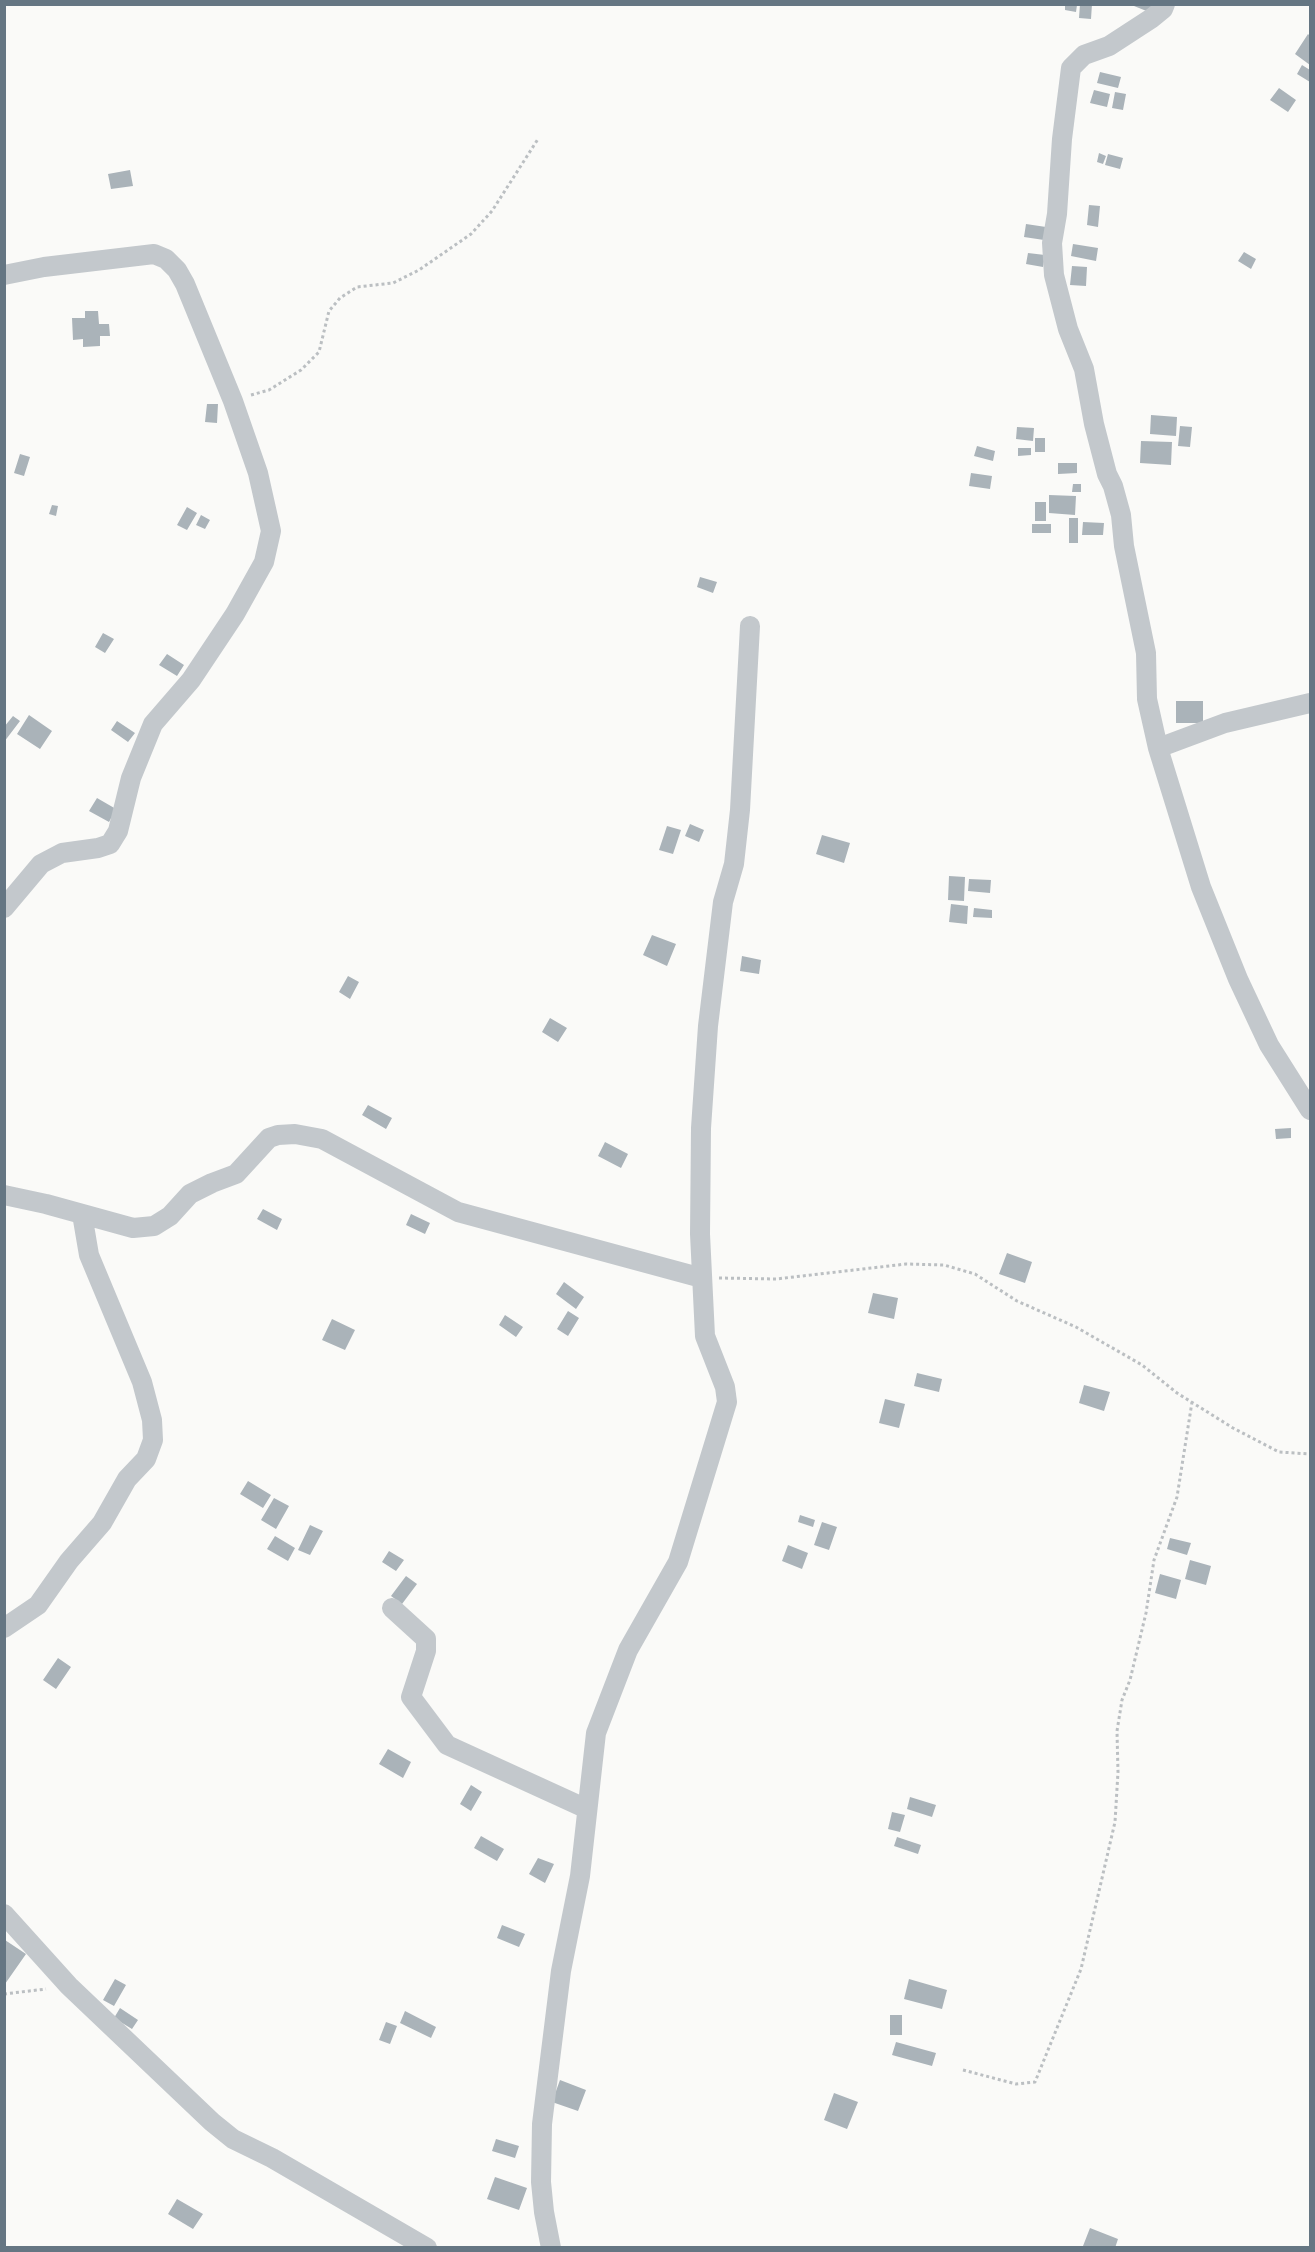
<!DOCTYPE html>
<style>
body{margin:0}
#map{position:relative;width:1315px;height:2252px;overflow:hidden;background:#fafaf8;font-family:Raleway,sans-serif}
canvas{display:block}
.frame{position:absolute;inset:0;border:6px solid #657683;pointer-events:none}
</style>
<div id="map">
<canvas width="1315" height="2252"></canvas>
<div class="frame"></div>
</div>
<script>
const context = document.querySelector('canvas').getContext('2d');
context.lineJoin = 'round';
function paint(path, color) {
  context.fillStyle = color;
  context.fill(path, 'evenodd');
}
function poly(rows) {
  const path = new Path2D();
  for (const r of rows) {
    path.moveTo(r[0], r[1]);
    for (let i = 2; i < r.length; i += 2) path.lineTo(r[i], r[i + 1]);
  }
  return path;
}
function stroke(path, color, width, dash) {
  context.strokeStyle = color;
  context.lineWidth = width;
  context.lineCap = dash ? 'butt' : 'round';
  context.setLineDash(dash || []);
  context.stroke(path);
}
const building = poly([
 [1080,4,1092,4,1091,19,1079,18],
 [1129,4,1152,4,1149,12],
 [1065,5,1077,5,1076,12,1065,10],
 [1308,34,1310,36,1310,65,1295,54],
 [1302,65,1310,70,1310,82,1297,74],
 [1100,72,1121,77,1118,88,1097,83],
 [1279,88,1296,100,1288,112,1270,100],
 [1094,90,1110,94,1107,107,1090,103],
 [1115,92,1126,94,1123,110,1112,108],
 [1099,153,1106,156,1103,164,1097,162],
 [1108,154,1123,158,1120,169,1105,165],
 [130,170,133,186,111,189,108,174],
 [1089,205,1100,206,1098,227,1087,225],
 [1026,224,1046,227,1044,240,1024,237],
 [1073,244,1098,248,1096,261,1071,256],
 [1244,252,1256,259,1251,269,1238,261],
 [1028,253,1045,255,1043,267,1026,264],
 [1072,266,1087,267,1086,286,1070,285],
 [85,311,98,311,99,324,109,324,110,336,100,336,100,346,83,347,83,339,73,340,72,318,85,318],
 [207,404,218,404,217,423,205,422],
 [1151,415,1177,417,1176,436,1150,434],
 [1180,426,1192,427,1190,447,1178,446],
 [1017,427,1034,428,1033,441,1016,439],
 [1035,438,1045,438,1045,452,1035,452],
 [1141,441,1172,442,1171,465,1140,463],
 [977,446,995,451,993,461,974,456],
 [1018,448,1031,448,1031,455,1018,456],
 [20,454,30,457,24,476,14,473],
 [1058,463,1077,463,1077,473,1058,474],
 [971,473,992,476,990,489,969,486],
 [1073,484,1081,484,1081,492,1072,492],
 [1049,495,1076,496,1075,515,1049,513],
 [1035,502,1046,502,1046,521,1035,521],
 [52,505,58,506,56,516,49,514],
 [187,507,197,513,187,530,177,525],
 [201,515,210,520,205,529,196,525],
 [1069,518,1078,518,1078,543,1069,543],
 [1083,522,1104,523,1103,535,1082,535],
 [1032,524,1051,524,1051,533,1032,533],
 [700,577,717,582,713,593,697,587],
 [103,633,114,639,105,653,95,647],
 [167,654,184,665,177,676,159,665],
 [1176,701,1203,701,1203,723,1176,723],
 [29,715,52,731,40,749,17,734],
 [13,716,20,721,4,742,4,727],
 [117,721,135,733,128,742,111,730],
 [97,798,116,809,109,822,89,811],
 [690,824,704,830,699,842,685,836],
 [667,826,681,830,673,854,659,850],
 [822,835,850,843,844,863,816,854],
 [949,876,965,877,964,901,948,900],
 [969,879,991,880,990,893,968,891],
 [951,904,968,906,967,924,949,922],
 [974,908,992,910,992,918,973,917],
 [652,935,676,944,667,966,643,955],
 [742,956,761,960,759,974,740,971],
 [348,976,359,982,350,999,339,992],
 [550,1018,567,1028,558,1042,542,1032],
 [368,1105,392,1118,386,1129,362,1115],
 [1291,1128,1291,1138,1276,1139,1275,1129],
 [605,1142,628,1154,621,1168,598,1156],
 [263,1209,282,1219,277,1230,257,1219],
 [411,1214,430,1223,425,1234,406,1225],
 [1007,1253,1032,1262,1025,1283,999,1274],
 [564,1282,584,1297,576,1309,556,1294],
 [873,1293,898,1298,894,1319,868,1313],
 [568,1311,579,1318,568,1336,557,1329],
 [505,1315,523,1327,516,1337,499,1325],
 [332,1319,355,1330,345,1350,322,1340],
 [917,1373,942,1379,939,1392,914,1386],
 [1084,1385,1110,1392,1104,1411,1079,1403],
 [885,1399,905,1404,899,1428,879,1423],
 [248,1481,271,1495,263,1508,240,1494],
 [274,1498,289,1506,276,1529,261,1520],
 [800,1515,815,1520,813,1527,798,1522],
 [822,1522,837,1527,829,1550,814,1545],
 [310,1525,323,1531,310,1555,298,1550],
 [275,1536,295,1548,288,1561,267,1549],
 [1170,1538,1191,1543,1187,1555,1167,1549],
 [788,1545,808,1553,802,1569,782,1561],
 [389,1551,404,1560,396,1571,382,1562],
 [1190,1560,1211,1566,1206,1585,1185,1579],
 [1160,1574,1181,1580,1176,1599,1155,1593],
 [406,1576,417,1584,402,1604,391,1596],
 [58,1658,71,1667,56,1689,43,1680],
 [388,1749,411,1762,403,1778,379,1764],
 [471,1785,482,1792,471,1811,460,1804],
 [910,1797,936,1805,932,1817,907,1809],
 [892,1812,905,1815,900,1832,888,1829],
 [481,1836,504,1849,497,1861,474,1848],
 [897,1837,921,1845,918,1854,894,1846],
 [538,1858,554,1864,545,1883,529,1874],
 [502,1925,525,1934,519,1947,497,1938],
 [5,1940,26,1954,5,1984],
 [115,1979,126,1985,114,2006,103,2000],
 [909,1979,947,1990,942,2009,904,1999],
 [120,2008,138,2020,132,2029,114,2018],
 [405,2011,436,2027,431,2038,400,2023],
 [890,2015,902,2015,902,2035,890,2035],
 [386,2022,397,2026,390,2044,379,2040],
 [896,2042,936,2053,932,2066,892,2055],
 [560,2080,586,2090,578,2111,552,2102],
 [834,2093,858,2102,847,2129,824,2120],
 [496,2139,519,2146,515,2158,492,2151],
 [495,2177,527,2188,519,2210,487,2199],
 [177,2199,203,2214,193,2229,168,2214],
 [1090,2228,1118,2239,1115,2248,1083,2246]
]);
const path = poly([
 [251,395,269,390,301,370,319,352,329,311,340,298,357,287,393,283,419,270,471,234,492,211,538,139],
 [719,1278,776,1279,906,1264,944,1265,975,1274,1017,1301,1076,1327,1142,1365,1177,1393,1233,1428,1279,1452,1310,1454],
 [4,1994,46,1989],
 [963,2070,1016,2084,1035,2082,1081,1969,1115,1822,1118,1772,1117,1731,1122,1700,1130,1680,1146,1613,1154,1560,1177,1497,1192,1402]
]);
const minor = poly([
 [1165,4,1163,9,1152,18,1109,46,1084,55,1071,68,1062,139,1057,214,1052,243,1054,275,1068,329,1084,369,1094,424,1107,474,1113,486,1121,515,1124,546,1146,653,1147,699,1158,748,1201,887,1238,979,1269,1045,1310,1110],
 [4,275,44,267,154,254,166,259,177,270,185,284,233,401,258,473,271,531,264,562,235,614,191,680,153,724,131,778,118,831,110,844,98,848,62,853,41,864,4,908],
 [1158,748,1225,723,1310,703],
 [4,1195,46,1204,133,1228,154,1226,170,1216,190,1194,212,1183,236,1174,269,1138,278,1135,295,1134,322,1139,458,1212,702,1278],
 [392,1608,426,1639,426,1651,411,1697,447,1745,587,1809],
 [4,1628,38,1605,69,1561,102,1523,127,1479,146,1459,153,1440,152,1420,142,1382,89,1255,82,1214],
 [4,1914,69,1986,212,2122,233,2139,272,2158,427,2248],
 [551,2248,544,2212,541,2182,542,2124,561,1971,580,1876,596,1733,628,1650,678,1562,727,1402,725,1387,705,1336,700,1234,701,1128,708,1026,723,902,734,864,740,810,750,626]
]);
paint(building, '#aab3b9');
stroke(path, '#bbbfc2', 3, [3, 3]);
stroke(minor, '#c3c8cc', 20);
</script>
